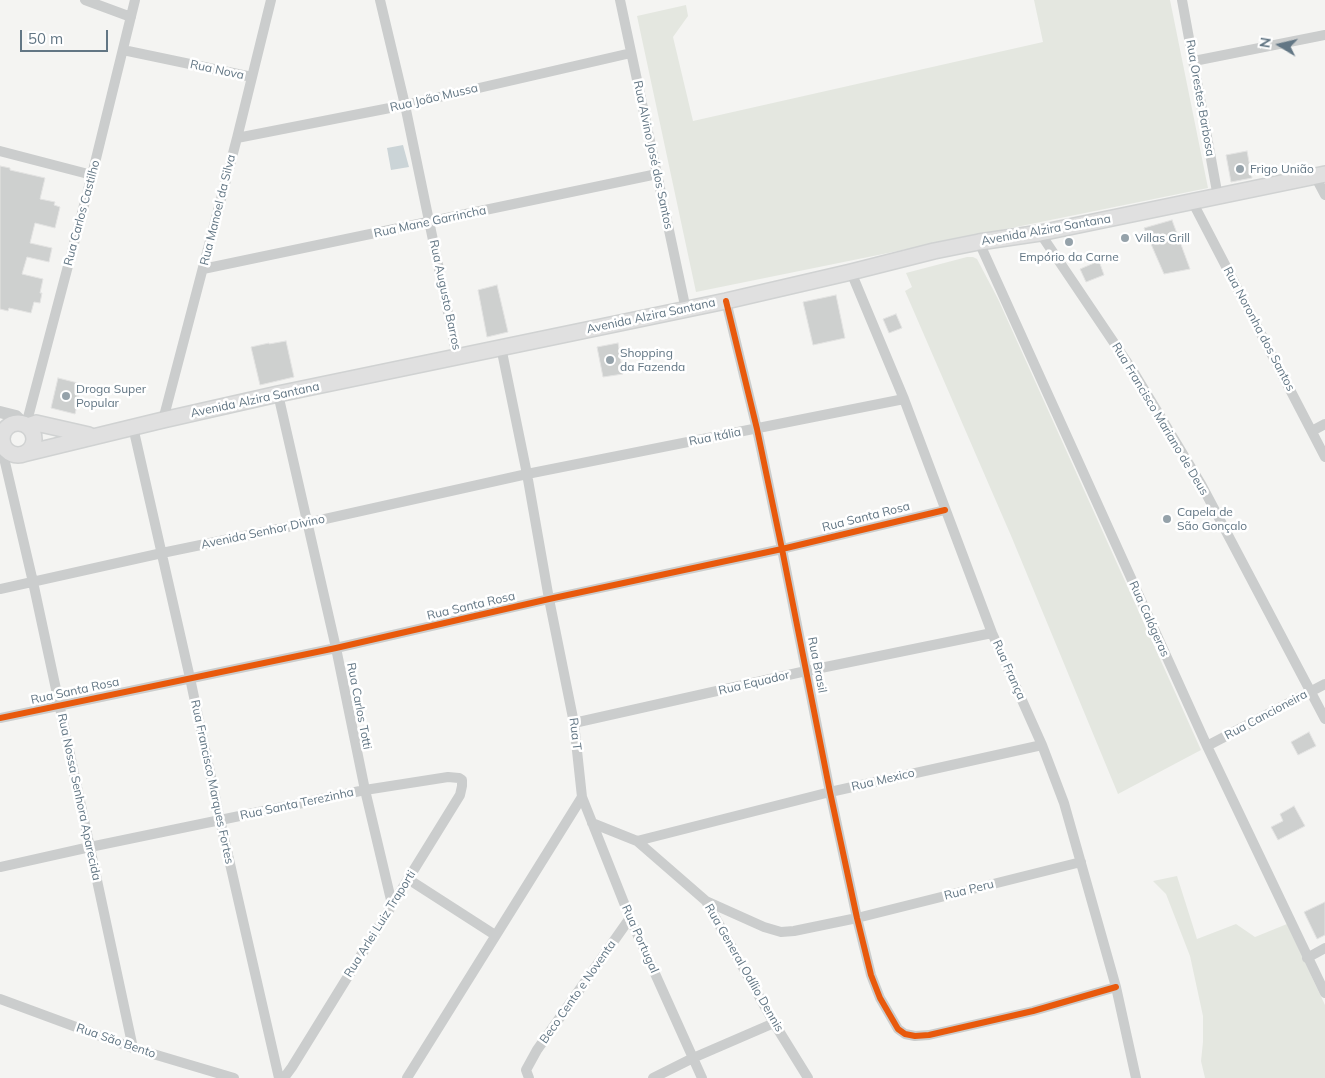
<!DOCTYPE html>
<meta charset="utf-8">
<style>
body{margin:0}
#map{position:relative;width:1325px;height:1078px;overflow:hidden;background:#f4f4f2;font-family:Mulish,sans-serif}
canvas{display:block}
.north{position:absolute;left:1255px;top:20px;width:50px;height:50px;-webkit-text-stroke:4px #fff;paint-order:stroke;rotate:279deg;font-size:14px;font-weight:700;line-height:20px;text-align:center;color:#627684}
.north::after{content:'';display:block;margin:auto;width:18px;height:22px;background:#627684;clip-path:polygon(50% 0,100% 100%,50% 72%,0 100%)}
.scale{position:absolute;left:20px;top:30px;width:88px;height:22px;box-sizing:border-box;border:2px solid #627684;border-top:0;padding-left:6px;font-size:15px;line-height:18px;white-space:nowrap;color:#627684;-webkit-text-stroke:4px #fff;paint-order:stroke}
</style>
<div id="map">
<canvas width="1325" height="1078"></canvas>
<div class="north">N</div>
<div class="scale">50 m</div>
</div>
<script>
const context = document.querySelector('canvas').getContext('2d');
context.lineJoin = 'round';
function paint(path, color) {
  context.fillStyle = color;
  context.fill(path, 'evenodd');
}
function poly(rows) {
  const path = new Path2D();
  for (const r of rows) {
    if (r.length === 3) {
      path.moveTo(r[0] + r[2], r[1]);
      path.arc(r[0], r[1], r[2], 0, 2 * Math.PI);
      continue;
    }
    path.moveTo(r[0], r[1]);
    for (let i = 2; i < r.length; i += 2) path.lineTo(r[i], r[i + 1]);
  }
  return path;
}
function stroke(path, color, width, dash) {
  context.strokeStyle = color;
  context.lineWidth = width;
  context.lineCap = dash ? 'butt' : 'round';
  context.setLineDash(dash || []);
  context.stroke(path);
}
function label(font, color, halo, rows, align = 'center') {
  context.font = font + ' Mulish,sans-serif';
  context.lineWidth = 5;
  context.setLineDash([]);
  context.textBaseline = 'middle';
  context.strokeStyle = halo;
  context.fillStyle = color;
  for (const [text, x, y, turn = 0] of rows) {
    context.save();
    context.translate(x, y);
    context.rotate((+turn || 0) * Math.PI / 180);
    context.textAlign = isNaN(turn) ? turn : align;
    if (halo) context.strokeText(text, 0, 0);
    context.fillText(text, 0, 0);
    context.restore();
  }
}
const green = poly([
 [1034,0,1170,0,1208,188,696,292,637,16,686,5,688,16,673,37,693,121,1043,42],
 [967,257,973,257,977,259,998,299,1201,750,1118,794,1012,538,905,291,912,287,906,273],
 [1177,876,1197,939,1236,924,1255,937,1287,924,1325,1005,1325,1078,1205,1078,1201,1061,1203,1042,1203,1016,1190,956,1166,894,1153,881]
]);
const water = poly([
 [403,145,409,167,391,170,387,148]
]);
const building = poly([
 [1247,151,1252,178,1231,182,1226,155,1247,151],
 [0,166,10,168,10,170,45,178,40,199,55,202,54,205,60,207,55,228,35,223,30,243,52,248,49,262,27,257,22,274,43,279,40,293,42,293,40,303,34,302,31,313,9,308,8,311,0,309,0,166],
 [1172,220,1190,269,1164,274,1144,228,1172,220],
 [1099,261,1104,275,1086,282,1080,269,1099,261],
 [497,285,508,332,487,337,478,290,497,285],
 [836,295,845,338,813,345,803,302,836,295],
 [896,314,902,328,889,333,883,319,896,314],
 [286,341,294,377,260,385,251,347,269,343,269,344,286,341],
 [618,343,623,374,603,377,597,347,618,343],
 [58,378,82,384,75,414,51,408,58,378],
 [1309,732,1316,746,1298,755,1291,742,1309,732],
 [1294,806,1305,826,1278,840,1271,827,1283,821,1280,814,1294,806],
 [1325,902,1325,935,1317,939,1304,912,1325,902]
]);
const minor = poly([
 [85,0,131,17],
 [380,0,405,105,457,356],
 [620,0,686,310],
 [1182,0,1218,197],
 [123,50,252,77],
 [1194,61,1325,35],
 [237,138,405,105,631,53],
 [0,151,92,175],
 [1315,176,1325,195],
 [1192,201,1325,457],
 [1040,233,1133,371,1201,484,1325,719],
 [979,242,1207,746,1325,993],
 [203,269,657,174],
 [851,272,904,399,992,633,1042,745,1064,803,1116,987,1136,1078],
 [726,301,757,429,782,549,830,792,857,918,871,975,880,998,898,1029,905,1034,915,1036,929,1035,1033,1011,1116,987],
 [501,347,527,474,549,599,574,723,582,797,630,918,702,1078],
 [278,394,336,648,365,790,392,904],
 [163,420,237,138,271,0],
 [26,425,92,175,135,0],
 [133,427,190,678,220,820,279,1078],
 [1312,431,1325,424],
 [4,458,33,582,133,1048],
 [0,589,162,553,307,523,527,474,904,399],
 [0,718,336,648,549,599,782,549,945,510],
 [574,723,806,671,992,633],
 [1207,746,1325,684],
 [592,823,637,841,706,901,774,1023,808,1078],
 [637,841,830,792,1042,745],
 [0,867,90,847,365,790,448,777,459,778,462,780,462,786,460,795,292,1067,284,1078],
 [408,879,495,935],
 [706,901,764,927,781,932,794,931,857,918,1081,862],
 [1307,958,1325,948],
 [0,999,133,1048,234,1078],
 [407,1078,582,797],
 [529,1078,526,1070,537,1050,630,918],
 [653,1078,693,1058,774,1023]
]);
const tertiary = poly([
 [0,412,16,416,24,424],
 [0,430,3,435]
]);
const secondary = poly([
 [18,439,16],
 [27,426,36,423,89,435],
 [23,454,163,420,278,394,726,301,851,272,934,251,979,242,1040,233,1325,174]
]);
const cycleway = poly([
 [726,301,757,429,782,549,830,792,857,918,871,975,880,998,898,1029,905,1034,915,1036,929,1035,1033,1011,1116,987],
 [0,718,336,648,549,599,782,549,945,510]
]);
const markers = [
 [1240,169,5,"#95a2aa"],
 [1125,238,5,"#95a2aa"],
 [1069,242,5,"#95a2aa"],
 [610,360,5,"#95a2aa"],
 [66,396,5,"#95a2aa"],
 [1167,519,5,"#95a2aa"]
];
const streetNames = [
 ["Rua Nova",217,70,12],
 ["Rua João Mussa",434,98,-13],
 ["Rua Orestes Barbosa",1200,98,80],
 ["Rua Alvino José dos Santos",653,155,78],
 ["Rua Manoel da Silva",218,210,-76],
 ["Rua Carlos Castilho",82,213,-75],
 ["Rua Mane Garrincha",430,222,-12],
 ["Avenida Alzira Santana",1046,230,-10],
 ["Rua Augusto Barros",445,295,78],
 ["Avenida Alzira Santana",651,316,-12],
 ["Rua Noronha dos Santos",1259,329,62],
 ["Avenida Alzira Santana",255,400,-12],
 ["Rua Francisco Mariano de Deus",1160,419,59],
 ["Rua Itália",715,437,-11],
 ["Rua Santa Rosa",866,517,-14],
 ["Avenida Senhor Divino",263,532,-12],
 ["Rua Santa Rosa",471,606,-13],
 ["Rua Calógeras",1149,619,66],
 ["Rua Brasil",817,665,79],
 ["Rua França",1009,670,66],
 ["Rua Equador",754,683,-13],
 ["Rua Santa Rosa",75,691,-12],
 ["Rua Carlos Totti",359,706,79],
 ["Rua Cancioneira",1266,715,-28],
 ["Rua T",575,734,83],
 ["Rua Mexico",883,780,-13],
 ["Rua Francisco Marques Fortes",212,782,78],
 ["Rua Nossa Senhora Aparecida",79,797,78],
 ["Rua Santa Terezinha",297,804,-12],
 ["Rua Peru",969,890,-14],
 ["Rua Arlei Luiz Traporti",380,924,-58],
 ["Rua Portugal",640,939,66],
 ["Rua General Odílio Dennis",744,968,60],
 ["Beco Cento e Noventa",578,992,-55],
 ["Rua São Bento",116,1041,19]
];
const poiNames = [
 ["Frigo União",1250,169],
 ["Villas Grill",1135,238],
 ["Empório da Carne",1069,257,"center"],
 ["Shopping",620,353],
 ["da Fazenda",620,367],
 ["Droga Super",76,389],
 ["Popular",76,403],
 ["Capela de",1177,512],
 ["São Gonçalo",1177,526]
];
paint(green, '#e4e7e0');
paint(water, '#cbd4d7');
paint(building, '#ced0cf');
stroke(building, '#e3e3e2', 1);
stroke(secondary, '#d0d2d2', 18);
stroke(minor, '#cbcdcd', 10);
stroke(tertiary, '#cbcdcd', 12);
stroke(secondary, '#e0e0e0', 15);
stroke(cycleway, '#e8590c', 6);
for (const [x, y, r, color] of markers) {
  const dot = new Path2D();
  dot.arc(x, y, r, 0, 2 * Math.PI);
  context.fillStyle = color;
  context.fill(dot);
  stroke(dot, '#fff', 2);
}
label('12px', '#627684', '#fff', streetNames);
label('12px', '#627684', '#fff', poiNames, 'left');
</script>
